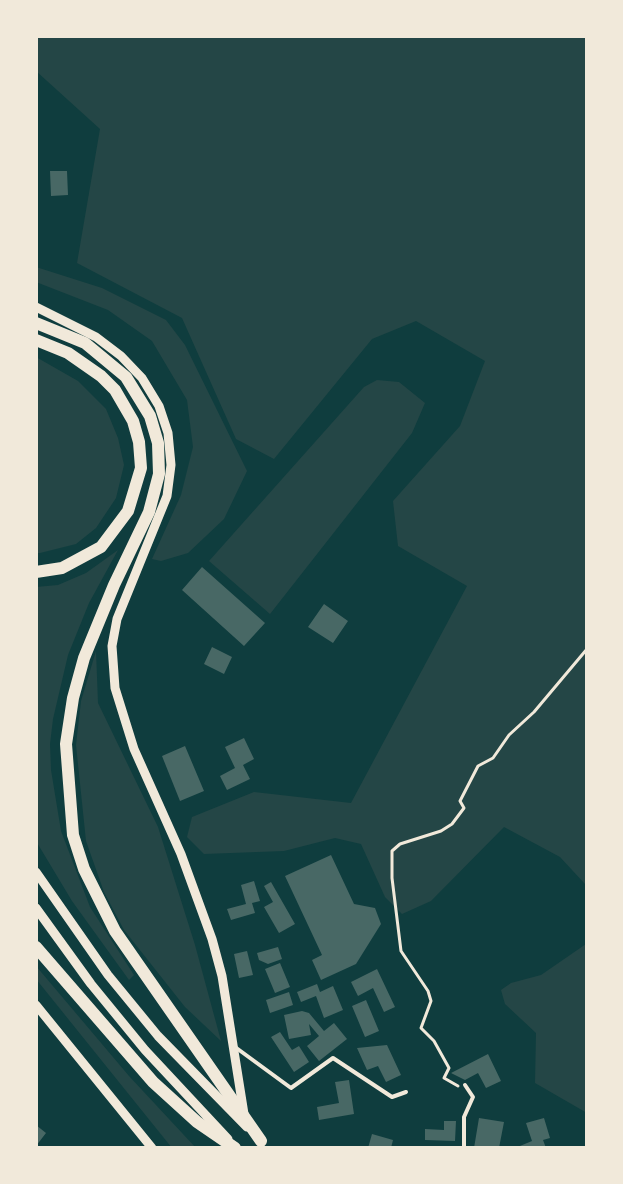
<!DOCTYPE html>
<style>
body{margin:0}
#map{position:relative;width:623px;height:1184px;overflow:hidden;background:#0f3d3e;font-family:"Fira Sans Condensed",sans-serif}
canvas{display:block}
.frame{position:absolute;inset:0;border:38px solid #f1e9da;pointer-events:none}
</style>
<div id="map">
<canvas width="623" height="1184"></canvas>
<div class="frame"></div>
</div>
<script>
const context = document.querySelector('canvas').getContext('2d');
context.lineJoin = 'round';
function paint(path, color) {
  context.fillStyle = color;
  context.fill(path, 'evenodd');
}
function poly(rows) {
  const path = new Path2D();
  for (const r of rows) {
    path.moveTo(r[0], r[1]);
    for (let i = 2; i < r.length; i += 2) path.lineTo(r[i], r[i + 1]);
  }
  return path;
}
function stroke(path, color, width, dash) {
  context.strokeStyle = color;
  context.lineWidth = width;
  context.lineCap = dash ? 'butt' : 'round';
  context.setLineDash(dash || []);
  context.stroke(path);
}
const green = poly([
 [36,36,587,36,587,1113,535,1083,536,1033,505,1004,501,990,511,983,541,975,586,944,585,884,560,857,504,827,431,901,402,914,385,897,361,844,335,838,284,851,204,854,187,837,192,817,254,792,351,803,467,586,398,546,393,501,460,426,485,361,416,321,372,339,274,459,236,439,182,318,77,263,100,129,36,71],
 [36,267,102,288,166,320,185,345,247,471,224,519,188,553,161,561,152,559,181,495,193,447,187,400,152,341,108,310,36,282],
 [36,357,78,381,106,409,118,438,124,465,116,498,96,528,76,544,40,553,36,553],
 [377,380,399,382,425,403,412,433,270,614,209,561,364,387],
 [118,550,89,603,68,655,53,719,50,744,51,770,61,831,90,907,134,975,129,980,72,901,36,841,36,587,58,585,86,573],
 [96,651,98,703,158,827,195,945,221,1041,185,1007,124,930,104,892,86,841,76,745,81,701],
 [36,966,129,1076,196,1148,172,1148,36,979]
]);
const building = poly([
 [50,171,67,171,68,195,51,196],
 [202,567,265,623,244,646,182,590],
 [324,604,348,621,333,643,308,627],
 [212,647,232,657,224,674,204,664],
 [244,738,254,759,243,765,250,779,227,790,220,776,235,768,225,747],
 [185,746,204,791,180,801,162,756],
 [331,855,354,904,375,908,381,924,356,964,321,980,312,960,322,955,285,876],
 [254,881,260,901,252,903,255,913,231,920,227,909,246,904,241,885],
 [271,882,295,924,279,933,264,907,273,902,264,886],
 [278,947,282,959,268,964,259,960,257,953],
 [247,951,253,975,239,978,234,954],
 [280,963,290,987,275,993,265,969],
 [377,969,395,1007,384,1012,373,988,358,996,351,982],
 [317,984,320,992,333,986,343,1010,324,1018,316,996,301,1002,297,992],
 [289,992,293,1005,270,1013,266,1000],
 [366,1000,379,1031,365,1037,352,1006],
 [302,1011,309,1013,324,1031,334,1023,347,1039,319,1061,307,1046,319,1036,309,1024,311,1035,289,1039,284,1015],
 [280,1032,292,1050,299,1046,309,1062,294,1072,271,1037],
 [387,1045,401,1075,386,1082,378,1066,367,1070,357,1048],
 [488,1054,501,1081,486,1088,478,1073,465,1080,451,1073],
 [349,1080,354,1114,319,1120,317,1107,339,1103,335,1082],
 [479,1118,504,1122,499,1148,474,1148],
 [544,1118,550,1138,543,1140,546,1148,515,1148,532,1141,526,1123],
 [444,1121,456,1121,455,1141,425,1140,425,1129,444,1130],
 [36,1125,46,1133,36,1146],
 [372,1134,393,1140,391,1148,368,1148]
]);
const path = poly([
 [458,1086,444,1078,449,1068,434,1041,421,1028,431,1001,428,991,401,951,392,878,392,851,400,844,441,831,452,824,464,808,460,801,478,766,493,758,509,735,534,712,587,649]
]);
const service = poly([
 [235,1047,291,1088,333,1058,392,1097,406,1092],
 [464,1148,464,1117,473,1097,465,1085]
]);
const tertiary = poly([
 [36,307,96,337,121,356,142,378,159,406,168,433,171,465,167,496,117,619,112,646,115,688,134,749,181,854,212,939,222,976,244,1114],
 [36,872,108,975,158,1036,247,1127],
 [36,908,91,984,145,1050,228,1139],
 [36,1005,152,1148]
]);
const trunk = poly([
 [36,323,85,343,126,377,150,416,158,443,159,474,149,512,114,585,84,658,73,698,66,744,73,835,84,869,115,931,261,1141],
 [36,340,68,353,101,376,115,390,133,421,139,442,141,468,128,511,101,547,62,568,36,572],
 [36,947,153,1082,197,1122,235,1148]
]);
paint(green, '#244646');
paint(building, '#486865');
stroke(path, '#f1e9da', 3);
stroke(service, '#f1e9da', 4);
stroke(tertiary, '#f1e9da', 9);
stroke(trunk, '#f1e9da', 12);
</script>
